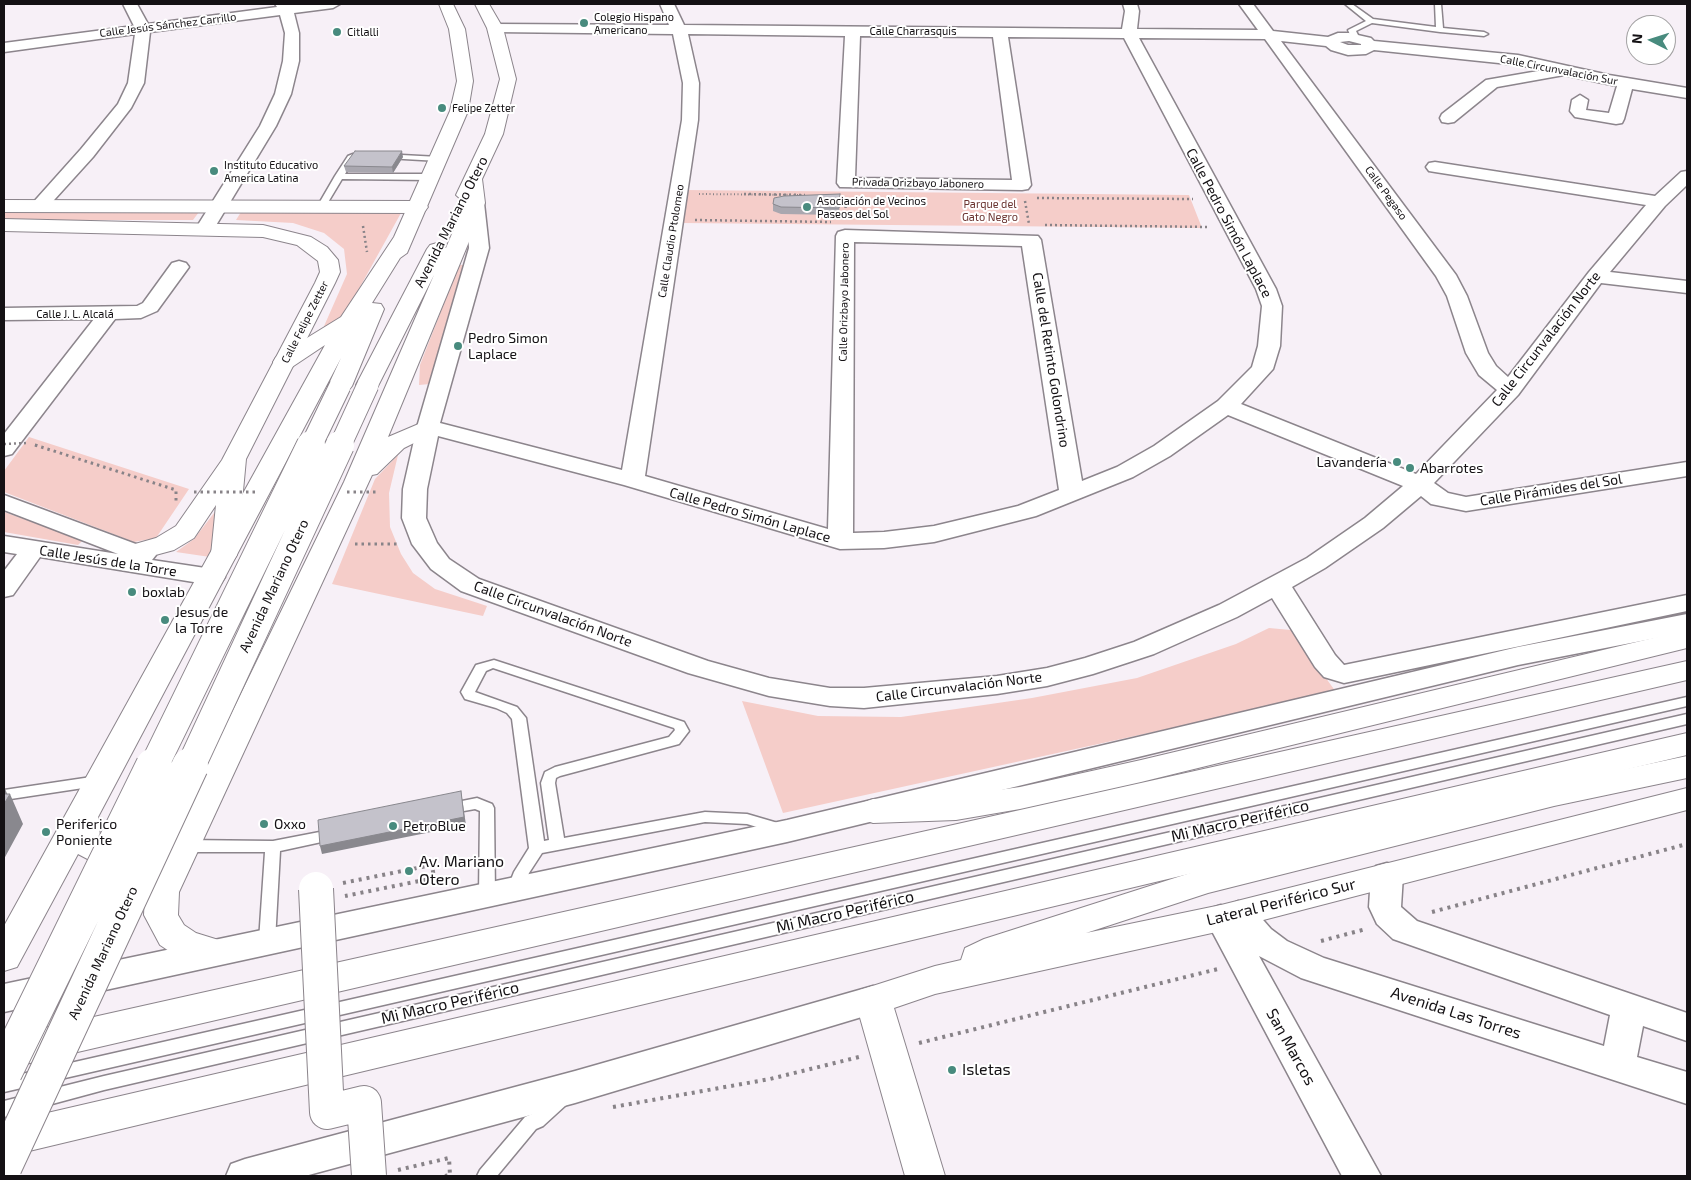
<!DOCTYPE html>
<meta charset="utf-8">
<style>
body{margin:0}
#map{position:relative;width:1691px;height:1180px;overflow:hidden;background:#f7f0f7;font-family:"Exo 2",sans-serif}
canvas{display:block}
.frame{position:absolute;inset:0;border:5px solid #141114;pointer-events:none}
.north{position:absolute;left:1626px;top:15px;width:50px;height:50px;box-sizing:border-box;background:#fff;border:1px solid #a1a0a1;border-radius:50%;rotate:275deg;font-size:14px;font-weight:700;line-height:20px;text-align:center;color:#141114}
.north::after{content:'';display:block;margin:auto;width:18px;height:22px;background:#488b7e;clip-path:polygon(50% 0,100% 100%,50% 72%,0 100%)}
</style>
<div id="map">
<canvas width="1691" height="1180"></canvas>
<div class="frame"></div>
<div class="north">N</div>
</div>
<script>
const context = document.querySelector('canvas').getContext('2d');
context.lineJoin = 'round';
function paint(path, color) {
  context.fillStyle = color;
  context.fill(path, 'evenodd');
}
function poly(rows) {
  const path = new Path2D();
  for (const r of rows) {
    path.moveTo(r[0], r[1]);
    for (let i = 2; i < r.length; i += 2) path.lineTo(r[i], r[i + 1]);
  }
  return path;
}
function stroke(path, color, width, dash) {
  context.strokeStyle = color;
  context.lineWidth = width;
  context.lineCap = dash ? 'butt' : 'round';
  context.setLineDash(dash || []);
  context.stroke(path);
}
function label(font, color, halo, rows, align = 'center') {
  context.font = font + ' "Exo 2",sans-serif';
  context.lineWidth = 4;
  context.setLineDash([]);
  context.textBaseline = 'middle';
  context.strokeStyle = halo;
  context.fillStyle = color;
  for (const [text, x, y, turn = 0] of rows) {
    context.save();
    context.translate(x, y);
    context.rotate((+turn || 0) * Math.PI / 180);
    context.textAlign = isNaN(turn) ? turn : align;
    if (halo) context.strokeText(text, 0, 0);
    context.fillText(text, 0, 0);
    context.restore();
  }
}
const green = poly([
 [687,190,1189,195,1202,228,683,223],
 [4,212,199,212,193,220,4,220],
 [241,212,401,213,340,323,321,333,347,274,344,249,324,233,293,223,236,220],
 [459,265,464,265,430,384,419,385,420,365],
 [29,437,189,489,156,538,134,542,4,492,4,471],
 [398,455,389,493,390,527,401,554,413,573,435,589,487,606,483,616,332,584,375,479],
 [221,504,210,557,176,552,194,539],
 [4,512,83,540,78,545,4,532],
 [1269,628,1291,630,1336,692,783,813,742,701,818,716,901,717,1032,698,1137,678,1236,644]
]);
const pathFar3 = poly([
 [699,194,805,195]
]);
const pathFar2 = poly([
 [744,194,805,195],
 [1037,198,1193,199],
 [1025,201,1029,224],
 [845,218,846,200],
 [695,220,831,222],
 [1045,225,1208,227],
 [363,226,367,252],
 [35,445,39,446]
]);
const pathFar1 = poly([
 [35,445,176,490,176,501],
 [355,544,398,544]
]);
const path = poly([
 [343,883,432,865,434,878,345,896],
 [1432,912,1687,844],
 [1321,941,1366,929],
 [919,1043,1218,969],
 [613,1107,770,1079,859,1057],
 [398,1170,449,1158,450,1175,445,1176]
]);
const lane = poly([
 [1345,4,1352,4,1373,19,1436,27,1435,4,1441,4,1443,28,1484,32,1488,34,1484,36,1440,32,1372,23,1356,31,1359,37,1355,39,1352,39,1348,30,1366,21,1345,4],
 [353,154,360,156,354,160,345,174,431,174,435,177,431,180,342,179,324,209,318,209,317,207,335,176,348,156,353,154],
 [383,154,439,157,443,159,439,161,386,158,382,156,383,154],
 [494,660,684,722,689,731,679,744,560,776,556,778,555,783,564,838,705,812,747,814,788,826,790,830,788,834,783,835,747,824,705,822,542,853,529,873,520,894,515,896,510,894,507,890,514,872,529,848,512,719,507,713,496,708,465,699,461,692,476,665,494,660],
 [493,668,674,728,675,730,669,737,555,767,545,772,541,783,549,840,544,841,526,718,517,707,475,692,486,671,493,668],
 [1687,697,1687,706,4,1092,4,1078,1687,697],
 [1687,714,1687,724,104,1090,4,1117,4,1101,104,1076,1687,714],
 [98,776,103,777,105,781,103,785,4,800,4,790,98,776],
 [477,798,492,804,494,808,495,896,492,900,487,902,482,900,479,896,480,811,475,809,447,814,442,813,440,809,442,805,477,798],
 [335,829,340,830,342,834,340,838,280,851,275,941,273,945,267,947,261,945,259,941,265,852,184,852,179,850,176,846,179,842,184,840,273,841,335,829],
 [560,1092,566,1095,569,1100,566,1105,543,1126,536,1129,497,1176,477,1176,480,1170,525,1117,532,1114,554,1095,560,1092]
]);
const street = poly([
 [123,4,137,4,148,24,277,7,275,4,340,4,333,8,294,13,299,33,299,61,291,94,276,126,212,232,198,232,196,228,260,126,275,94,283,61,285,33,280,15,150,32,144,83,131,108,93,157,45,210,33,210,30,206,81,149,118,104,128,83,135,34,4,52,4,43,134,26,123,4],
 [660,4,674,4,684,25,1122,29,1125,11,1123,4,1137,4,1139,11,1137,29,1258,30,1239,4,1253,4,1273,31,1328,37,1338,33,1349,33,1371,38,1374,41,1518,55,1609,75,1687,88,1687,98,1632,89,1624,119,1622,123,1616,124,1575,117,1570,111,1572,100,1580,95,1588,100,1586,110,1609,113,1617,86,1564,75,1497,87,1454,122,1448,123,1442,122,1440,118,1442,114,1486,80,1544,70,1518,65,1374,50,1366,54,1348,55,1331,50,1326,46,1281,41,1456,275,1467,296,1488,353,1496,366,1508,377,1589,272,1646,205,1435,172,1429,171,1426,167,1429,163,1435,162,1655,196,1681,172,1687,171,1687,185,1665,206,1610,272,1687,281,1687,293,1601,283,1518,395,1434,483,1448,493,1466,497,1687,462,1687,476,1466,511,1431,504,1421,496,1383,528,1325,568,1292,587,1335,655,1344,665,1687,595,1687,611,1344,683,1324,677,1315,667,1272,598,1237,617,1154,654,1093,674,1047,686,997,694,864,708,830,706,769,696,688,673,461,591,431,569,412,544,402,518,403,489,417,427,469,248,466,203,469,199,475,198,481,199,484,203,489,248,440,423,622,470,682,120,683,83,673,34,495,32,488,28,495,24,669,25,660,4],
 [688,34,845,36,837,183,840,187,1022,190,1028,189,1031,185,1008,37,1124,38,1256,289,1262,306,1258,346,1252,367,1218,401,1154,446,1117,467,1082,481,1041,240,1038,236,845,230,838,232,836,236,828,529,645,476,698,120,699,83,688,34],
 [860,36,993,37,1012,180,855,178,860,36],
 [1139,38,1265,39,1436,276,1447,296,1466,353,1479,375,1497,390,1416,474,1241,404,1273,369,1280,346,1282,306,1276,289,1139,38],
 [1349,41,1361,44,1361,45,1348,45,1340,42,1349,41],
 [854,242,1022,246,1059,490,1018,506,934,526,884,532,853,533,854,242],
 [1228,415,1403,486,1365,518,1307,558,1219,605,1134,642,1085,658,1047,668,997,676,864,688,830,688,769,678,708,661,479,579,449,559,437,543,426,518,427,489,438,436,624,485,840,549,884,548,934,542,1036,516,1133,477,1170,456,1228,415],
 [179,261,186,263,189,267,157,311,141,318,115,319,12,454,4,456,4,434,94,319,4,320,4,308,137,306,143,303,172,263,179,261],
 [4,495,152,550,156,555,152,560,212,569,221,571,225,577,221,583,212,585,40,557,13,595,4,597,4,571,17,554,4,552,4,536,118,554,4,510,4,495],
 [1687,614,1687,632,1518,665,787,842,4,1012,4,984,787,820,1518,647,1687,614],
 [1387,863,1398,866,1403,875,1401,907,1417,921,1687,1013,1687,1041,1643,1026,1637,1057,1687,1072,1687,1104,1301,978,1259,956,1381,1176,1342,1176,1205,918,1209,909,1221,905,1225,907,1238,901,1250,905,1271,929,1287,941,1324,958,1604,1046,1610,1015,1393,939,1377,924,1369,907,1371,875,1376,866,1387,863],
 [873,986,885,990,890,1000,885,1010,575,1103,305,1176,226,1176,231,1164,245,1159,575,1071,873,986]
]);
const secondary = poly([
 [4,200,418,201,425,203,428,207,425,211,418,213,4,212,4,200],
 [4,219,263,225,311,237,327,247,338,260,340,272,335,283,246,459,237,555,233,561,224,563,215,561,211,555,216,505,194,538,174,550,137,560,128,558,124,552,128,546,156,538,176,526,222,460,315,283,320,272,318,261,297,245,263,237,4,231,4,219],
 [1687,630,1687,648,1141,782,1020,809,956,820,873,823,862,819,857,811,862,803,873,799,956,796,1020,787,1141,760,1687,630],
 [1687,756,1687,778,1554,806,1208,893,1086,933,1221,905,1687,788,1687,810,1221,931,935,994,894,1008,945,1176,905,1176,855,1000,860,990,935,966,961,960,965,948,984,939,1206,868,1554,784,1687,756]
]);
const primary = poly([
 [439,4,453,4,465,29,473,81,468,111,407,253,400,258,372,303,381,304,384,309,352,386,348,391,340,393,332,391,328,386,341,358,98,817,100,836,114,843,123,844,137,842,161,832,175,823,183,813,344,482,434,275,376,390,368,392,360,390,356,385,427,249,430,245,437,243,446,248,465,203,456,195,485,134,500,79,487,28,475,4,489,4,503,28,516,79,503,134,482,179,485,203,388,437,428,420,436,422,440,427,436,432,404,448,377,474,372,475,179,892,178,915,184,925,196,933,225,942,231,952,225,962,213,966,172,953,160,945,144,915,145,892,161,859,140,866,123,868,97,864,78,854,17,967,4,971,4,926,325,345,292,367,284,369,276,367,273,362,276,357,341,317,394,237,450,111,457,81,449,29,439,4]
]);
const highway = poly([
 [1687,661,1687,680,4,1069,4,1037,1687,661],
 [1687,733,1687,755,4,1157,4,1123,1687,733]
]);
const pathBridgeFar1 = poly([
 [4,444,27,443]
]);
const pathBridge = poly([
 [194,492,259,492],
 [347,492,376,492]
]);
const streetBridge = poly([
 [316,889,327,1112,364,1103,369,1176]
]);
const primaryBridgeFar2 = poly([
 [311,446,340,386],
 [340,446,368,385]
]);
const primaryBridgeFar1 = poly([
 [153,768,311,445],
 [190,768,340,445]
]);
const primaryBridge = poly([
 [4,1072,154,766],
 [4,1166,190,766]
]);
const wall = poly([
 [403,157,393,173,346,172,344,166],
 [840,200,839,215,781,214,773,211,773,204]
]);
const shadedWall = poly([
 [402,151,403,157,393,173,392,167],
 [4,786,8,796,10,794,23,824,4,859],
 [461,791,466,825,322,854,320,846]
]);
const building = poly([
 [355,151,402,151,392,167,344,166,355,151],
 [840,194,839,208,781,207,773,204,774,198,784,196,840,194],
 [461,791,464,817,320,846,318,820,461,791],
 [4,794,10,794,4,804,4,794]
]);
const markers = [
 [584,23,5,"#488b7e"],
 [337,32,5,"#488b7e"],
 [442,108,5,"#488b7e"],
 [214,171,5,"#488b7e"],
 [807,207,5,"#488b7e"],
 [458,346,5,"#488b7e"],
 [1397,462,5,"#488b7e"],
 [1410,468,5,"#488b7e"],
 [132,592,5,"#488b7e"],
 [165,620,5,"#488b7e"],
 [264,824,5,"#488b7e"],
 [393,826,5,"#488b7e"],
 [46,832,5,"#488b7e"],
 [409,871,5,"#488b7e"],
 [952,1070,5,"#488b7e"]
];
const farPoinames = [
 ["Colegio Hispano",594,17],
 ["Americano",594,30],
 ["Citlalli",347,32],
 ["Felipe Zetter",452,108],
 ["Instituto Educativo",224,165],
 ["America Latina",224,178],
 ["Asociación de Vecinos",817,201],
 ["Paseos del Sol",817,214]
];
const farStreetnames = [
 ["Calle Jesús Sánchez Carrillo",168,25,-7],
 ["Calle Charrasquis",913,31],
 ["Calle Circunvalación Sur",1559,70,11],
 ["Privada Orizbayo Jabonero",918,183,1],
 ["Calle Pegaso",1386,193,54],
 ["Calle Claudio Ptolomeo",671,241,-81],
 ["Calle Orizbayo Jabonero",844,302,-89],
 ["Calle J. L. Alcalá",75,314],
 ["Calle Felipe Zetter",305,322,-63]
];
const farParknames = [
 ["Parque del",990,204],
 ["Gato Negro",990,217]
];
const streetNames = [
 ["Avenida Mariano Otero",451,222,-63],
 ["Calle Pedro Simón Laplace",1229,223,62],
 ["Calle Circunvalación Norte",1546,339,-52],
 ["Calle del Retinto Golondrino",1051,360,81],
 ["Calle Pirámides del Sol",1551,490,-9],
 ["Calle Pedro Simón Laplace",750,515,16],
 ["Calle Jesús de la Torre",108,561,9],
 ["Avenida Mariano Otero",274,586,-65],
 ["Calle Circunvalación Norte",553,614,20],
 ["Calle Circunvalación Norte",959,687,-7],
 ["Avenida Mariano Otero",103,953,-65]
];
const poiNames = [
 ["Pedro Simon",468,338],
 ["Laplace",468,354],
 ["Lavandería",1387,462,"right"],
 ["Abarrotes",1420,468],
 ["boxlab",142,592],
 ["Jesus de",175,612],
 ["la Torre",175,628],
 ["Periferico",56,824],
 ["Poniente",56,840],
 ["Oxxo",274,824],
 ["PetroBlue",403,826]
];
const nearStreetnames = [
 ["Mi Macro Periférico",1240,821,-13],
 ["Lateral Periférico Sur",1281,902,-14],
 ["Mi Macro Periférico",845,912,-13],
 ["Mi Macro Periférico",450,1003,-13],
 ["Avenida Las Torres",1456,1013,18],
 ["San Marcos",1291,1047,61]
];
const nearPoinames = [
 ["Av. Mariano",419,862],
 ["Otero",419,880],
 ["Isletas",962,1070]
];
paint(green, '#f5cdc9');
stroke(lane, '#8c858c', 3);
stroke(street, '#8c858c', 3);
stroke(secondary, '#8c858c', 2);
stroke(primary, '#8c858c', 2);
stroke(highway, '#8c858c', 2);
stroke(pathFar3, '#888388', 2, [1, 2.5]);
stroke(pathFar2, '#888388', 2.5, [2, 3]);
stroke(pathFar1, '#888388', 3, [2.5, 4]);
stroke(path, '#888388', 4, [3, 5]);
paint(lane, '#fff');
paint(street, '#fff');
paint(secondary, '#fff');
paint(primary, '#fff');
paint(highway, '#fff');
stroke(streetBridge, '#8c858c', 36, []);
stroke(primaryBridgeFar2, '#8c858c', 23, []);
stroke(primaryBridgeFar1, '#8c858c', 30, []);
stroke(primaryBridge, '#8c858c', 38, []);
stroke(pathBridgeFar1, '#888388', 2.5, [2, 3]);
stroke(pathBridge, '#888388', 3, [2.5, 4]);
stroke(streetBridge, '#fff', 34);
stroke(primaryBridgeFar2, '#fff', 21);
stroke(primaryBridgeFar1, '#fff', 28);
stroke(primaryBridge, '#fff', 36);
paint(wall, '#a9a7af');
paint(shadedWall, '#89888e');
paint(building, '#c4c2cb');
stroke(building, '#89888e', 1);
for (const [x, y, r, color] of markers) {
  const dot = new Path2D();
  dot.arc(x, y, r, 0, 2 * Math.PI);
  context.fillStyle = color;
  context.fill(dot);
  stroke(dot, '#fff', 2);
}
label('11px', '#141114', '#fff', farPoinames, 'left');
label('11px', '#141114', '#fff', farStreetnames);
label('11px', '#6b3531', '#fff', farParknames);
label('14px', '#141114', '#fff', streetNames);
label('14px', '#141114', '#fff', poiNames, 'left');
label('16px', '#141114', '#fff', nearStreetnames);
label('16px', '#141114', '#fff', nearPoinames, 'left');
</script>
